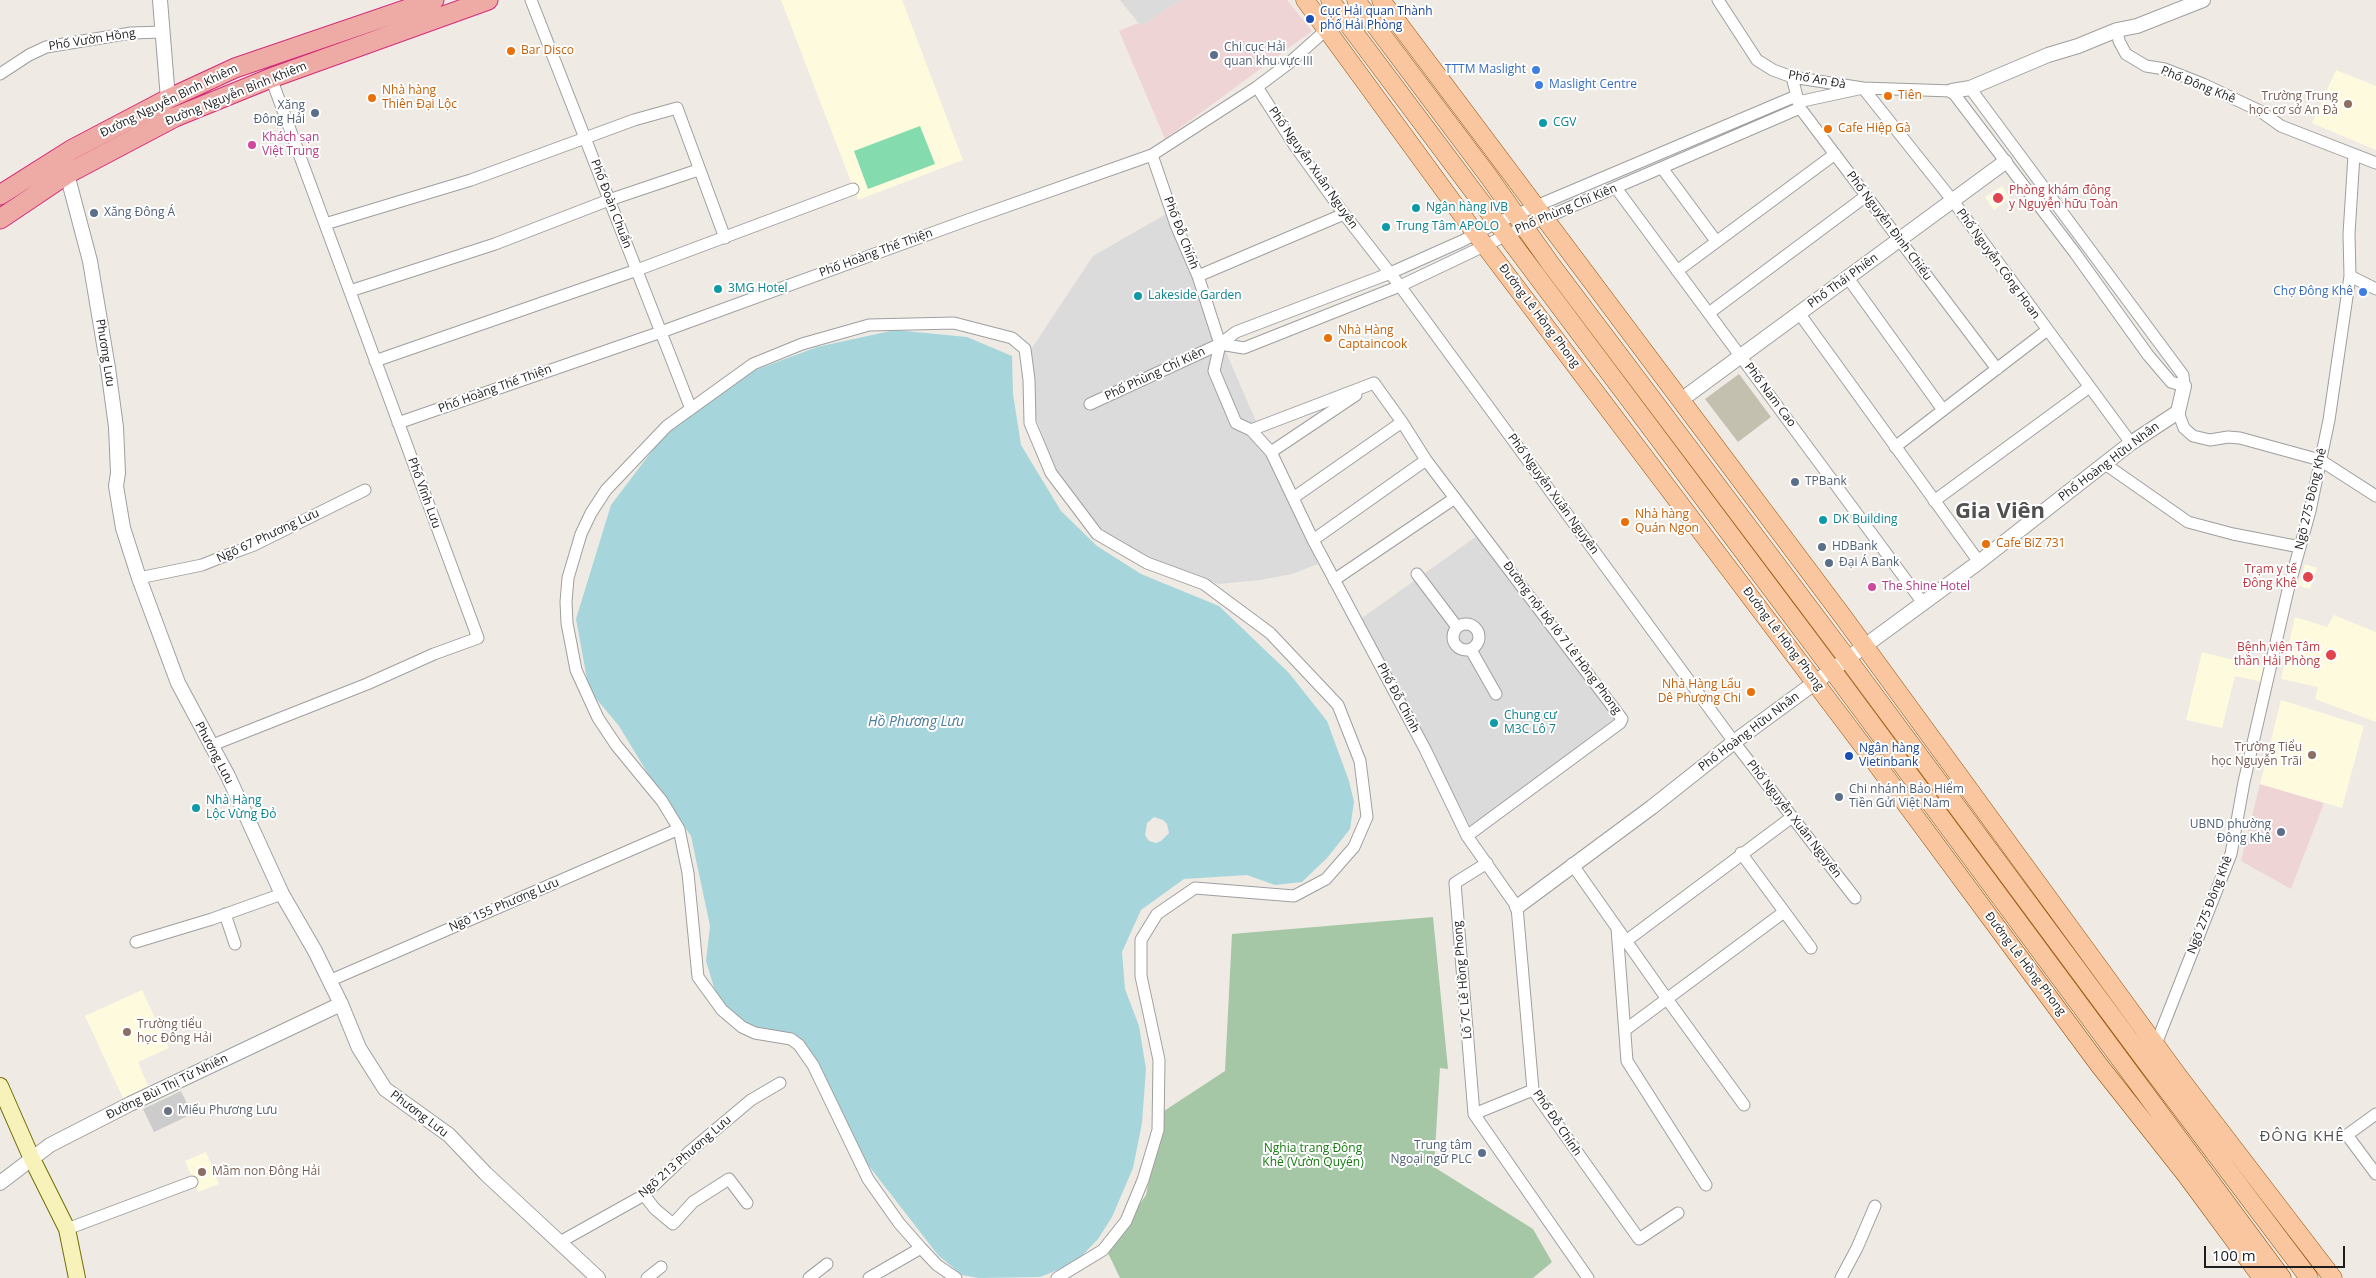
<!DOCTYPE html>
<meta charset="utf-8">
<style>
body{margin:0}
#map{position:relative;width:2376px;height:1278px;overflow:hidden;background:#efeae4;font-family:"Open Sans",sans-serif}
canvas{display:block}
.scale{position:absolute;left:2204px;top:1246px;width:141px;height:22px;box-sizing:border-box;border:2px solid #1e1e1e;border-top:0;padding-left:6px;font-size:15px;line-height:18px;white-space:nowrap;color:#1e1e1e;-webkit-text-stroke:4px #fff;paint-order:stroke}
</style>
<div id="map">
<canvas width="2376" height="1278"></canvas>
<div class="scale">100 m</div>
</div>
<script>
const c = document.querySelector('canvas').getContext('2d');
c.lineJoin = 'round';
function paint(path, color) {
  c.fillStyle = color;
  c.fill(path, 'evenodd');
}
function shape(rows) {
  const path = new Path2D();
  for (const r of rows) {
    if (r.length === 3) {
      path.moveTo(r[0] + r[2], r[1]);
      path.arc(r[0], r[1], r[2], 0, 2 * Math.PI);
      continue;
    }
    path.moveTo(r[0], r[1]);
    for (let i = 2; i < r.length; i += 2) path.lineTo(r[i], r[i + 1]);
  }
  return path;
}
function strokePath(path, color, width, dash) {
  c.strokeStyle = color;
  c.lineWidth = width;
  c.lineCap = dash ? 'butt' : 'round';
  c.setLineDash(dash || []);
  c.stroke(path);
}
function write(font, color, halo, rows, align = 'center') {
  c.font = font + ' "Open Sans",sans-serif';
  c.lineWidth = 4;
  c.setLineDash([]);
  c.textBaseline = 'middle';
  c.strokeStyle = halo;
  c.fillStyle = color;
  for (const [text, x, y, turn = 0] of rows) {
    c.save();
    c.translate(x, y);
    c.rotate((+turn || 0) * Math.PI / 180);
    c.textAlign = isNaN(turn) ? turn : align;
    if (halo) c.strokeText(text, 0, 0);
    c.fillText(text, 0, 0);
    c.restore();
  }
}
paint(shape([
 [1120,0,1181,0,1141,26],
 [1166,214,1318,564,1292,574,1260,580,1218,584,1149,559,1099,528,1056,470,1036,418,1030,351,1093,256],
 [1477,536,1614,719,1471,828,1362,618]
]), '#dcdbdb');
paint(shape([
 [1181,0,1287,0,1312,31,1165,139,1119,31,1138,23,1141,26],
 [2260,784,2324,803,2291,889,2241,861]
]), '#efd4d6');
paint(shape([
 [781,0,902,0,963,160,858,200],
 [2336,70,2376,86,2376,150,2312,123],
 [2002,186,2010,198,1994,210,1985,197],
 [2305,564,2317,568,2310,589,2298,586],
 [2334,615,2376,632,2376,722,2315,699,2318,687,2281,679,2295,617,2327,627],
 [2202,652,2270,669,2267,683,2235,676,2222,728,2186,720],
 [2281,700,2364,726,2342,808,2260,784],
 [142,990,169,1048,138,1062,148,1086,123,1098,85,1016],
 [206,1152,219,1184,198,1192,185,1161]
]), '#fefade');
paint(shape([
 [181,1091,192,1114,154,1132,143,1109]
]), '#ccc');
paint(shape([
 [1739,374,1771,417,1738,442,1705,399]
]), '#c3c0b0');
paint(shape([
 [1433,917,1448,1069,1440,1068,1434,1167,1533,1229,1552,1262,1533,1278,1120,1278,1107,1251,1146,1195,1164,1111,1225,1071,1232,934]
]), '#a6c7a6');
paint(shape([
 [920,126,935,164,868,189,854,151]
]), '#84dbae');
paint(shape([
 [895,330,967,337,1012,356,1013,394,1021,445,1061,511,1097,546,1141,574,1219,606,1289,673,1327,721,1349,781,1354,802,1350,829,1327,858,1302,882,1275,885,1247,875,1184,879,1141,910,1122,952,1125,989,1139,1026,1146,1069,1142,1123,1133,1168,1112,1217,1098,1239,1075,1263,1040,1277,979,1278,962,1275,938,1255,858,1152,801,1040,748,1025,727,1010,715,991,706,961,710,926,691,836,653,782,619,726,589,690,576,619,611,505,667,431,753,371,817,347],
 [1154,817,1163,820,1167,824,1169,833,1161,841,1156,843,1149,841,1145,835,1147,823]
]), '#a6d6db');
const minor = shape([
 [531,0,691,409],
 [1718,0,1757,60,1773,70,1792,77,1863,88,1952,91,2075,253,2148,355,2171,382,2184,386,2183,375,1970,88],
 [2117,30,2119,41,2126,54,2146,66,2165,69,2203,84,2260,111,2281,126,2376,163],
 [0,74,29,55,46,47,131,33,162,32],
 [1792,77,1800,108,1997,369],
 [1257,87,1295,146,1344,214,1400,286,1734,742,1855,898],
 [1798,102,1863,88,1953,201,2131,443],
 [1152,155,1176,225,1198,276,1220,344,1214,371,1236,423,1251,430,1271,452,1313,540,1425,749,1467,836,1517,907,1533,1090,1639,1239,1678,1213],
 [1662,168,1716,241],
 [1616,188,1923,603],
 [325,224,471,180,634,120,677,108,725,238],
 [1677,271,1835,154],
 [1198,276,1344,214],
 [2350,276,2376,289],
 [1848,278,1943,410],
 [350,291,495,244,609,200,698,170],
 [1709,313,1866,196],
 [1799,313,1979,562],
 [1220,344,1244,348,1400,286,1524,227,1800,108],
 [375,361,637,270,853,189],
 [1090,404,1220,344,1236,332,1388,274,1462,241,1496,223,1796,96],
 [2178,412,2184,428,2193,436,2210,440,2228,437,2240,438,2320,460,2376,496],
 [398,423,661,332,965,221,1152,155,1257,87,1289,63,1326,30],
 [1251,430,1374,383],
 [1895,447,2046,331],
 [1271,452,1356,395],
 [1426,460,1622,719,1620,723,1467,836],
 [2105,464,2188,522,2233,534,2300,547],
 [1293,498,1402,422,1374,383],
 [1934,501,2088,388],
 [1313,540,1426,460,1402,422],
 [1417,574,1457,627],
 [139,578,202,565,222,557,254,545,365,490],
 [1334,580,1455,498],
 [1466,637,13],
 [1471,650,1496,694],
 [210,746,367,684,434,654,478,638,271,78],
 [1741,853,1811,948],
 [1487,863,1455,883,1474,1114,1588,1278],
 [1572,864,1667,999,1744,1105],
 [225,914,235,944],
 [1617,928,1627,1061,1706,1185],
 [1626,941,1792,817],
 [136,942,212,919,282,894],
 [329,981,679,829],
 [1625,1030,1784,912],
 [2152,1046,2156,1044,2231,854,2244,782,2288,590,2310,511,2329,420,2350,276,2349,234,2354,155],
 [1474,1114,1533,1090],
 [2376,1114,2347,1135,2376,1174],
 [644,1195,655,1209,673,1224,693,1202,729,1179,747,1203],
 [67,1229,192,1182],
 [560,1242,644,1195,689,1152,751,1100,780,1083],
 [647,1278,661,1267],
 [809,1278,827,1264],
 [869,1278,921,1248],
 [956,1278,937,1265,921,1248,899,1223,868,1179,813,1065,799,1045,791,1039,755,1033,742,1027,722,1010,698,977,688,873,679,829,662,801,616,745,598,718,576,670,567,623,566,602,568,578,581,534,591,513,606,490,667,426,753,364,802,344,869,325,954,323,1012,338,1025,349,1029,380,1030,423,1051,473,1097,534,1147,563,1204,584,1270,633,1338,705,1360,761,1367,817,1354,847,1326,879,1294,896,1195,888,1157,914,1141,940,1141,976,1159,1060,1158,1130,1143,1180,1126,1221,1103,1250,1057,1278],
 [1841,1278,1857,1248,1875,1206]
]);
const tertiary = shape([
 [160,0,168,99],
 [1952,91,1970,88,2048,55,2078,46,2117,30,2137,26,2203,0],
 [67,174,90,261,108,368,116,427,118,473,116,486,123,528,139,578,178,683,228,776,282,894,315,951,341,1004,359,1048,385,1089,449,1135,486,1174,598,1278],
 [1681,400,2005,162],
 [1517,907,1652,807,1734,742,1979,562,2131,443,2178,412,2184,386],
 [0,1183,50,1145,130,1104,341,1004]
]);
const secondary = shape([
 [0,1086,32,1159,67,1229,77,1278]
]);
const primary = shape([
 [1305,0,1476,234,1869,754,2099,1065,2186,1175,2262,1278],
 [1330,0,1832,670,2282,1278],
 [1356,0,1489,177,1550,263,1847,658,2146,1062,2309,1278],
 [1381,0,1844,618,2179,1077,2333,1278]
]);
const trunk = shape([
 [0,195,71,150,168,99,235,68,434,0],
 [0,219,67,174,175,117,271,78,488,0]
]);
strokePath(minor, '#9f9f9f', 13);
strokePath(tertiary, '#9f9f9f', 16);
strokePath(secondary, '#716f08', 18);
strokePath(primary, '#935105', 19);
strokePath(trunk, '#d42a7b', 21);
strokePath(minor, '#fff', 11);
strokePath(tertiary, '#fff', 14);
strokePath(secondary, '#f7f2b9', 16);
strokePath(primary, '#f9c69f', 18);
strokePath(trunk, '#eeaaa4', 19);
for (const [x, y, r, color] of [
 [1310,19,5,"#1a4fb4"],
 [511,51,5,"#e8710a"],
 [1214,55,5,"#5c6f8a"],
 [1536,70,5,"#3f7fe0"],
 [1539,85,5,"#3f7fe0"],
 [1888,96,5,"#e8710a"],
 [372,98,5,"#e8710a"],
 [2348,104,5,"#8d6e63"],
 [315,113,5,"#5c6f8a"],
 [1543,123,5,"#0f9aa8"],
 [1828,129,5,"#e8710a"],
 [252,145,5,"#d1479c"],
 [1998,198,6,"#e0444e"],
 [1416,208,5,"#0f9aa8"],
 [94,213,5,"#5c6f8a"],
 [1386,227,5,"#0f9aa8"],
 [718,289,5,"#0f9aa8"],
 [2363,292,5,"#3f7fe0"],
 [1138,296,5,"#0f9aa8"],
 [1328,338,5,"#e8710a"],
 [1795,482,5,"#5c6f8a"],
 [1823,520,5,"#0f9aa8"],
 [1625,522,5,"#e8710a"],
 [1986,544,5,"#e8710a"],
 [1822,547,5,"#5c6f8a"],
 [1829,563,5,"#5c6f8a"],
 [2308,577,6,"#e0444e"],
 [1872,587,5,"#d1479c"],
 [2331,655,6,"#e0444e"],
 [1751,692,5,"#e8710a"],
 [1494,723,5,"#0f9aa8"],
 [2312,755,5,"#8d6e63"],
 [1849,756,5,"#1a4fb4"],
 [1839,797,5,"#5c6f8a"],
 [196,808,5,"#0f9aa8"],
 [2281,832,5,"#5c6f8a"],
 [127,1032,5,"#8d6e63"],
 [168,1111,5,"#6b7280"],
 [1482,1153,5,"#5c6f8a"],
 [202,1172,5,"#8d6e63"]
]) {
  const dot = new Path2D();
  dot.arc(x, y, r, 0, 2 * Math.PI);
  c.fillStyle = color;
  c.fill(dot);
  strokePath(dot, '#fff', 2);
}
write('12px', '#164399', '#fff', [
 ["Cục Hải quan Thành",1320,12],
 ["phố Hải Phòng",1320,26],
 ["Ngân hàng",1859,749],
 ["Vietinbank",1859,763]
], 'left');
write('12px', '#1e1e1e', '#fff', [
 ["Phố Vườn Hồng",92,40,-9],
 ["Phố An Đà",1817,80,10],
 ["Phố Đông Khê",2198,85,22],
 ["Đường Nguyễn Bỉnh Khiêm",236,94,-22],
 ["Đường Nguyễn Bình Khiêm",169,101,-26],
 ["Phố Nguyễn Xuân Nguyên",1313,168,55],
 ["Phố Đoàn Chuẩn",611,204,69],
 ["Phố Phùng Chí Kiên",1566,209,-23],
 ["Phố Nguyễn Đình Chiểu",1889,226,53],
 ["Phố Đỗ Chính",1181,233,69],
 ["Phố Hoàng Thế Thiện",876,253,-20],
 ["Phố Nguyễn Công Hoan",1998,264,54],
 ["Phố Thái Phiên",1843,281,-36],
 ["Đường Lê Hồng Phong",1539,316,53],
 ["Phương Lưu",105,353,81],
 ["Phố Phùng Chí Kiên",1155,374,-25],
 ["Phố Hoàng Thế Thiện",495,389,-20],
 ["Phố Nam Cao",1770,395,53],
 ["Phố Hoàng Hữu Nhân",2109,462,-37],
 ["Phố Vĩnh Lưu",424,493,70],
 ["Phố Nguyễn Xuân Nguyên",1553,494,54],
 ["Ngõ 275 Đông Khê",2311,499,-77],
 ["Ngõ 67 Phương Lưu",268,536,-25],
 ["Đường nội bộ lô 7 Lê Hồng Phong",1562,638,53],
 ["Đường Lê Hồng Phong",1783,639,53],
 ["Phố Đỗ Chính",1398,698,62],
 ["Phố Hoàng Hữu Nhân",1749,732,-37],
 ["Phương Lưu",214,753,62],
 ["Phố Nguyễn Xuân Nguyên",1794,819,52],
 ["Ngõ 155 Phương Lưu",504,905,-23],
 ["Ngõ 275 Đông Khê",2210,905,-69],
 ["Đường Lê Hồng Phong",2025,964,53],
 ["Lô 7C Lê Hồng Phong",1463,980,-95],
 ["Đường Bùi Thị Từ Nhiên",167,1087,-26],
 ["Phương Lưu",419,1114,37],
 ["Phố Đỗ Chính",1557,1123,56],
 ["Ngõ 213 Phương Lưu",685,1157,-41]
]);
write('12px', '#4e5e75', '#fff', [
 ["Chi cục Hải",1224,48],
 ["quan khu vực III",1224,62],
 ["Xăng",305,106,"right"],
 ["Đông Hải",305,120,"right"],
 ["Xăng Đông Á",104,213],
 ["TPBank",1805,482],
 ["HDBank",1832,547],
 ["Đại Á Bank",1839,563],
 ["Chi nhánh Bảo Hiểm",1849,790],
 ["Tiền Gửi Việt Nam",1849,804],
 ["UBND phường",2271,825,"right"],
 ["Đông Khê",2271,839,"right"],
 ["Trung tâm",1472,1146,"right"],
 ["Ngoại ngữ PLC",1472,1160,"right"]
], 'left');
write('12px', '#c56008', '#fff', [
 ["Bar Disco",521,51],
 ["Nhà hàng",382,91],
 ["Thiên Đại Lộc",382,105],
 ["Tiên",1898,96],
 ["Cafe Hiệp Gà",1838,129],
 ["Nhà Hàng",1338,331],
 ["Captaincook",1338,345],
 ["Nhà hàng",1635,515],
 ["Quán Ngon",1635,529],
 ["Cafe BiZ 731",1996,544],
 ["Nhà Hàng Lẩu",1741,685,"right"],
 ["Dê Phượng Chi",1741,699,"right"]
], 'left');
write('12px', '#366cbe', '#fff', [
 ["TTTM Maslight",1526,70],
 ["Maslight Centre",1549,85,"left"],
 ["Chợ Đông Khê",2353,292]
], 'right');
write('12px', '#785e54', '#fff', [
 ["Trường Trung",2338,97],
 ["học cơ sở An Đà",2338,111],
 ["Trường Tiểu",2302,748],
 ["học Nguyễn Trãi",2302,762],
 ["Trường tiểu",137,1025,"left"],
 ["học Đông Hải",137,1039,"left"],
 ["Mầm non Đông Hải",212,1172,"left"]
], 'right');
write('12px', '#0d838f', '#fff', [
 ["CGV",1553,123],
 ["Ngân hàng IVB",1426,208],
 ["Trung Tâm APOLO",1396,227],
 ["3MG Hotel",728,289],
 ["Lakeside Garden",1148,296],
 ["DK Building",1833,520],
 ["Chung cư",1504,716],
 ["M3C Lô 7",1504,730],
 ["Nhà Hàng",206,801],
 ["Lộc Vừng Đỏ",206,815]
], 'left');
write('12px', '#b23c85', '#fff', [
 ["Khách sạn",262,138],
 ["Việt Trung",262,152],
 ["The Shine Hotel",1882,587]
], 'left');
write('12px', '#be3a42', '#fff', [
 ["Phòng khám đông",2009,191,"left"],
 ["y Nguyễn hữu Toàn",2009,205,"left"],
 ["Trạm y tế",2297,570],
 ["Đông Khê",2297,584],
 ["Bệnh viện Tâm",2320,648],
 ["thần Hải Phòng",2320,662]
], 'right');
write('12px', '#5b616d', '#fff', [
 ["Miếu Phương Lưu",178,1111]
], 'left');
write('12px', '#14790f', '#fff', [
 ["Nghia trang Đông",1313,1149],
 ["Khê (Vườn Quyến)",1313,1163]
]);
write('italic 14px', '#477c9b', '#fff', [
 ["Hồ Phương Lưu",916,722]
]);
c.letterSpacing = '1px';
write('15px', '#515151', '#fff', [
 ["ĐÔNG KHÊ",2302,1137]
]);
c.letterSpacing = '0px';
write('bold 22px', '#515151', '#fff', [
 ["Gia Viên",2000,512]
]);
</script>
